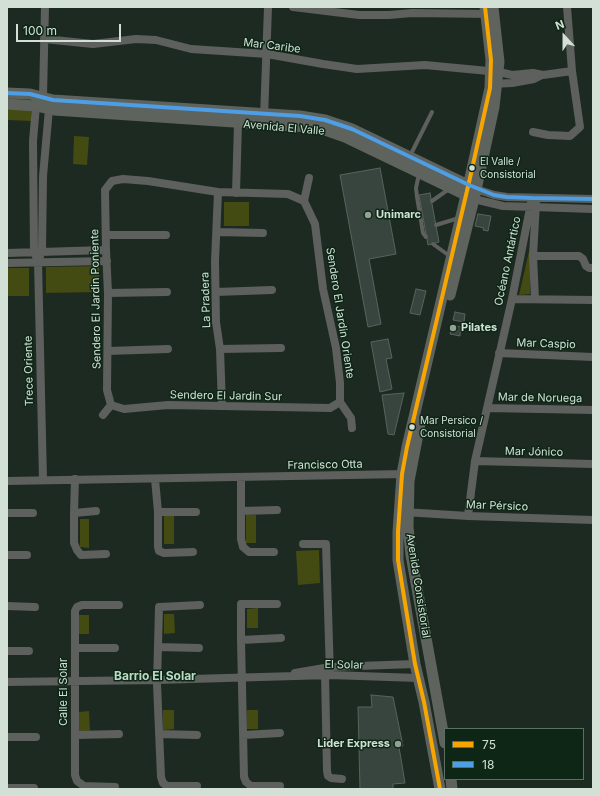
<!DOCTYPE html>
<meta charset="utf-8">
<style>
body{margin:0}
#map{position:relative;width:600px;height:796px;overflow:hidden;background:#1d2a21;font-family:Inter,sans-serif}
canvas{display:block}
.frame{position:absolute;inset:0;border:8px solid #d2e0d5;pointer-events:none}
.legend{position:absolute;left:444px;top:728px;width:140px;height:52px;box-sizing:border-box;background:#0d2616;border:1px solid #5c7062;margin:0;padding:5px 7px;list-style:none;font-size:12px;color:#d2e0d5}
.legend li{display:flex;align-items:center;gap:8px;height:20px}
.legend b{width:20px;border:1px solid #5c7062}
.north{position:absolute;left:544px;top:16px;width:40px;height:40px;-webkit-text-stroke:3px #0d2616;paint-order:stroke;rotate:339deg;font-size:11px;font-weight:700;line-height:16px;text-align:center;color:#d2e0d5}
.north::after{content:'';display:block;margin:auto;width:14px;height:18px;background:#d2e0d5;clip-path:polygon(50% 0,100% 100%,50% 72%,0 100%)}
.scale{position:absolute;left:16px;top:24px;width:105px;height:18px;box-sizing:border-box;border:2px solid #d2e0d5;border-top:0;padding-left:5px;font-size:12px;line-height:14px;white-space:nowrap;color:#d2e0d5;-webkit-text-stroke:3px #0d2616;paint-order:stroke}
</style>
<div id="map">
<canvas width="600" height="796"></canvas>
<div class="frame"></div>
<ul class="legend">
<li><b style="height:5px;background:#f7a600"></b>75</li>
<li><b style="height:5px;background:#4d9ee5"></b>18</li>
</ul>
<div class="north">N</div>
<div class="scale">100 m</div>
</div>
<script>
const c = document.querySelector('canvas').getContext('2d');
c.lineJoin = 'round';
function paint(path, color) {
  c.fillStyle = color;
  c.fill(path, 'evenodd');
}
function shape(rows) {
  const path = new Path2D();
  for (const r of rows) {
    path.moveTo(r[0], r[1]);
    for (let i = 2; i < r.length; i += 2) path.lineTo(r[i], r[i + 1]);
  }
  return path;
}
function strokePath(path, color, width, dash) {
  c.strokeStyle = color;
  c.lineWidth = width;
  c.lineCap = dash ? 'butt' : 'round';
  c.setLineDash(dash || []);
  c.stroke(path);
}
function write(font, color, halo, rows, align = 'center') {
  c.font = font + ' Inter,sans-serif';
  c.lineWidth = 3;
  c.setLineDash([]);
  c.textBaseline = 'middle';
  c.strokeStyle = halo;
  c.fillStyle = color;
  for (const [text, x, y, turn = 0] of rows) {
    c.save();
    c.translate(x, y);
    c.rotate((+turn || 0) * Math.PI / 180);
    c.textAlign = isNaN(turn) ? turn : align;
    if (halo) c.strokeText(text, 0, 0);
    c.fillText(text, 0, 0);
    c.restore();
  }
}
paint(shape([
 [7,107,31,108,31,121,7,120],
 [74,136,89,137,87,165,73,164],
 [224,202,249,202,249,226,224,226],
 [530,247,530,294,519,295],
 [99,266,100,292,46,293,46,267],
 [29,268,29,296,7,296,7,268],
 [246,515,256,515,256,543,246,543],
 [164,516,174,516,174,544,164,544],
 [80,519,89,519,89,548,80,547],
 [319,550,320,583,298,585,296,551],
 [258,608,258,628,247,628,247,609],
 [164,614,174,614,175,633,164,634],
 [78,615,89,615,89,634,79,634],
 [163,710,174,710,174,729,163,730],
 [247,710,258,710,258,729,247,729],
 [89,711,90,731,79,731,79,712]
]), '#434a12');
const building = shape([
 [380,168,396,254,369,259,381,324,368,327,340,175,380,168],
 [430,193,439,242,428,245,419,195,430,193],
 [478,214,491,216,488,231,483,230,484,228,475,226,478,214],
 [416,289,426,291,420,315,410,313,416,289],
 [455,312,465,314,464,322,453,320,455,312],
 [452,325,461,327,460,336,450,334,452,325],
 [388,339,392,358,386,359,392,389,380,392,371,342,388,339],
 [404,393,394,435,388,434,382,395,404,393],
 [371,695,393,697,403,746,399,747,405,783,393,784,393,789,360,789,358,707,372,707,371,695]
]);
paint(building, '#38453e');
strokePath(building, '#57645e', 1);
strokePath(shape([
 [410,156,432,112],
 [419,174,416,188,417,197,423,233,426,237],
 [432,201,449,189],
 [436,225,459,218],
 [433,244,451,257]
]), '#5d605c', 4);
strokePath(shape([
 [293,7,359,15,389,15,412,13,491,14],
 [44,39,93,44,136,39,156,40,191,49,267,54,323,64,357,69,425,65,499,72,512,75,533,73,543,75,572,71,567,7],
 [491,84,512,83,534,79,542,75],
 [264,118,268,7],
 [533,132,548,135,570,136,580,127,572,71],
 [309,178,304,201,315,224,323,289,336,348,340,383,340,402,351,418,352,428],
 [476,189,494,195,507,197,593,199],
 [218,192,215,261,216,322,220,349,222,406],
 [236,193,238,123],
 [474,199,503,206,593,209],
 [217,232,263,233],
 [106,235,166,235],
 [7,253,106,250],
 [533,256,579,256,583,259,586,266,589,268,593,268],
 [38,261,34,252,33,141,36,106,39,103],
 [7,263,107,261],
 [216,292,272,290],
 [108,293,167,292],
 [512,299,593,300],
 [535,299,533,256,536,203],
 [220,349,281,348],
 [108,351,168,349],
 [499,353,593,357],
 [111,405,124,409,168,405,330,408,340,402],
 [487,408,593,410],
 [103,415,111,405,107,390,108,293,106,250,105,190,112,181,123,179,148,181,218,192,288,194,304,201],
 [475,461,593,464],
 [241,478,241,539,243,547,249,552,274,552],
 [75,479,74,513,74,543,77,550,81,555,106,554],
 [155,479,158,512,158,547,159,551,164,553,193,552],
 [43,480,38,261,42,251,43,176,49,109,43,97,45,7],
 [7,481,406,474],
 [241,511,277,510],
 [158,512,196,512],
 [404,512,468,516,593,520],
 [7,513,33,513],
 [74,513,96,511],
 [468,516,475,461,512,299,532,198],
 [303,544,326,544,330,675],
 [7,555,27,555],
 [277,604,241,604,241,640,244,777,246,782,251,786,280,786],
 [7,606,35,607],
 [241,640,281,638],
 [158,647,199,648],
 [75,648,115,648],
 [7,651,29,651],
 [295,673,330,667,415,664],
 [325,675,327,771,328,776,331,778,342,779],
 [7,682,157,680,330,675,418,678],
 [159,734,197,735],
 [76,735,119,734],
 [243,735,280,733],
 [7,737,36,737],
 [197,786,167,786,163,783,161,777,157,684,159,607,200,605],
 [115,787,84,786,77,781,75,775,75,611,77,607,82,605,119,605],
 [7,788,34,788]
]), '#5d605c', 8);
strokePath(shape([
 [7,93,30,94,53,100,300,116,325,120,352,129,474,188],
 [7,104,36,106,54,110,309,127,325,130,345,137,472,198],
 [450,295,474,199,494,107,499,62,493,7],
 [420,424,409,481,408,527,411,555,445,743],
 [451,779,452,789],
 [440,789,424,702,415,664,398,560,398,532,402,474,407,447,470,178,490,88,491,60,485,7]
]), '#5e635d', 11);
strokePath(shape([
 [440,789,424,702,415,664,398,560,398,532,402,474,407,447,470,178,490,88,491,60,485,7]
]), '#f7a600', 4);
strokePath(shape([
 [7,93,30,94,53,100,300,116,325,120,352,129,469,185,494,195,507,197,532,198,593,199]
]), '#4d9ee5', 4);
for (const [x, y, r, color] of [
 [472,168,3.5,"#d2e0d5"],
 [368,215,4,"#93a096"],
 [453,328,4,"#93a096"],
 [412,427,3.5,"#d2e0d5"],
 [398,744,4,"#93a096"]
]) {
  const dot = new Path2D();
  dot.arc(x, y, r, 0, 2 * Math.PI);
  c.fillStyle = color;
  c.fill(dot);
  strokePath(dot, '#0d2616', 1.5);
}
write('10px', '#d2e0d5', '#0d2616', [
 ["El Valle /",480,162],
 ["Consistorial",480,175],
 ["Mar Persico /",420,421],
 ["Consistorial",420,434]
], 'left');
write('11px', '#d2e0d5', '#0d2616', [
 ["Mar Caribe",272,46,7],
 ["Avenida El Valle",284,128,5],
 ["Océano Antártico",508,261,-78],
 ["Sendero El Jardin Poniente",96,299,-91],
 ["La Pradera",206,300,-92],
 ["Sendero El Jardin Oriente",340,313,81],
 ["Mar Caspio",546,344,2],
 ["Trece Oriente",29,371,-91],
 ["Sendero El Jardin Sur",226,396,1],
 ["Mar de Noruega",540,398,1],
 ["Mar Jónico",534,452,1],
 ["Francisco Otta",325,465,-1],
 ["Mar Pérsico",497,506,2],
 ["Avenida Consistorial",418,586,81],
 ["El Solar",344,665,1],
 ["Calle El Solar",64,692,-90]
]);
write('bold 11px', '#d2e0d5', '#0d2616', [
 ["Unimarc",376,215],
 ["Pilates",461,328],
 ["Lider Express",390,744,"right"]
], 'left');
write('bold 12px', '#bddac5', '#0d2616', [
 ["Barrio El Solar",155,676]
]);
</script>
